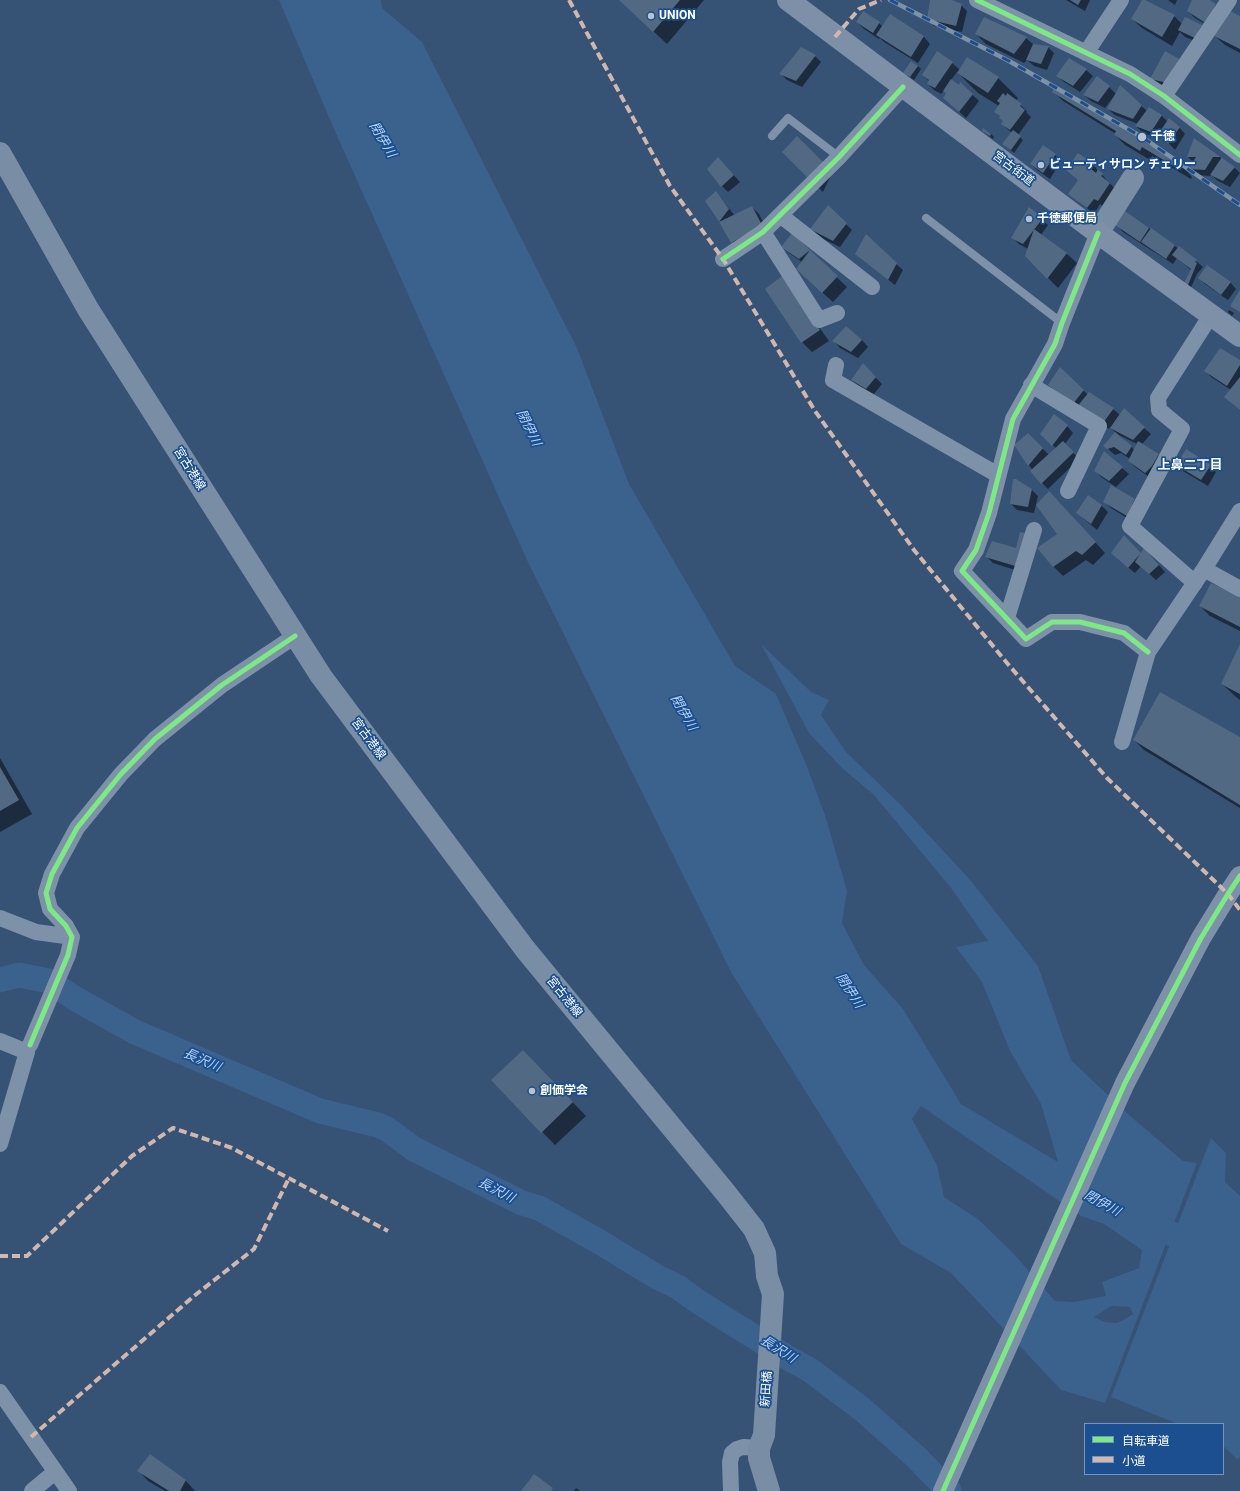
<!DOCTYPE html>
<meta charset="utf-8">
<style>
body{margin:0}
#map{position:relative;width:1240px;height:1491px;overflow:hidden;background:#365274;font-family:Roboto,"Noto Sans JP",sans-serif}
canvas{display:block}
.legend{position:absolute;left:1084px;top:1423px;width:140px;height:52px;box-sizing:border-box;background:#1b4f8f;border:1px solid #7695bc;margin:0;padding:5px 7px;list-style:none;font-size:12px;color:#fff}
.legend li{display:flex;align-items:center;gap:8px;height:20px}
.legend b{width:20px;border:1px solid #7695bc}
</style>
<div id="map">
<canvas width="1240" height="1491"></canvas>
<ul class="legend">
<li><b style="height:5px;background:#7ce984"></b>自転車道</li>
<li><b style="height:5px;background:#d1b7ad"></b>小道</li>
</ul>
</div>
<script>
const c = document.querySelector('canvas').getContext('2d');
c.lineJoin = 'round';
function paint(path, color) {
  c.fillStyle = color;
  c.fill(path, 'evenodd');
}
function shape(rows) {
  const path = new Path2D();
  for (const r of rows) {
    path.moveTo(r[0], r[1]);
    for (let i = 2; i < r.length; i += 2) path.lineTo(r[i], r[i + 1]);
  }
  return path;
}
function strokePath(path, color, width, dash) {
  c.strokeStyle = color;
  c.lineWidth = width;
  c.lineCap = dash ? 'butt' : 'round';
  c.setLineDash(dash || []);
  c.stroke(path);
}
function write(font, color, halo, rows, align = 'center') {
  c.font = font + ' Roboto,"Noto Sans JP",sans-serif';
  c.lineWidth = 3.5;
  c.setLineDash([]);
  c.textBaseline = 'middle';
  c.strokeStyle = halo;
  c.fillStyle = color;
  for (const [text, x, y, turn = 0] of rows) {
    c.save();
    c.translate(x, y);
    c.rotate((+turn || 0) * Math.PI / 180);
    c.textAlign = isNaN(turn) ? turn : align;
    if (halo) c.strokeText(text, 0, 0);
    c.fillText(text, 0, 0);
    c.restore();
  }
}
paint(shape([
 [279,0,381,0,382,8,422,42,577,348,629,484,735,666,776,694,806,764,825,815,847,891,842,923,864,965,903,1009,961,1104,1058,1162,1041,1104,1010,1051,982,982,956,947,988,941,951,888,874,795,842,768,809,733,761,644,811,692,829,700,821,715,846,752,901,805,972,882,1038,966,1071,1060,1129,1115,1183,1161,1197,1163,1105,1403,1061,1390,951,1273,901,1244,731,972,527,560,334,129],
 [921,1106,1081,1216,1104,1224,1142,1250,1139,1268,1102,1282,1106,1296,1074,1302,1055,1301,1014,1254,978,1219,944,1197,937,1165,912,1119],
 [1111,1306,1130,1307,1133,1314,1125,1319,1117,1323,1105,1322,1094,1317],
 [1211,1138,1226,1153,1225,1182,1240,1196,1240,1458,1237,1459,1223,1446,1223,1424,1178,1424,1111,1397]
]), '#3b618d');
paint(shape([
 [620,0,704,0,667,44],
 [931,0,950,0,961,5,967,11,962,32,934,26,928,19],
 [1066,0,1090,0,1085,11],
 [1168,0,1177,0,1175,5],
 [1193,0,1208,0,1216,4,1222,11,1214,29,1195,18,1188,11],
 [890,15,924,37,930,44,918,63,884,42,880,38,879,39,864,29,857,22,879,23,883,27],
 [1174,16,1182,24,1201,26,1208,32,1202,44,1185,37,1180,32,1172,46,1142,28,1132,19],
 [1240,17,1240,53,1225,45,1215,36],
 [976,34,1026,38,1034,45,1048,47,1054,53,1047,70,1034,66,1027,60,1024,63,986,44],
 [1165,52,1175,89,1157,85,1151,79],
 [815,56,821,62,802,87,787,80,781,74],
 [1069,59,1086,70,1093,76,1080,92,1064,82,1058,76],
 [952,63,960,70,998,78,1018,98,1016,101,1027,111,1026,112,1031,117,1018,135,1023,140,1014,153,1004,144,1012,133,1002,124,1004,122,1000,118,999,106,978,93,957,72,951,80,959,87,961,84,979,101,966,118,944,98,947,93,944,91,941,94,934,90,928,84,929,81,923,75],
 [918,66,921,69,914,80,907,75],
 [1109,87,1116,94,1120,87,1147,111,1149,108,1162,116,1168,122,1179,127,1185,134,1175,150,1160,134,1157,138,1143,133,1136,126,1138,124,1115,115,1108,109,1115,97,1114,96,1105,108,1091,101,1084,95],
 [1053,91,1145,141,1153,148,1183,167,1192,177,1191,179,1152,156,1150,160,1125,145,1115,135,1116,134,1063,101],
 [983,131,991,134,994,137,993,139],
 [1195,139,1234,167,1240,173,1230,187,1218,181,1212,176,1196,175,1189,169,1194,163,1188,157],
 [783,152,832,173,823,192],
 [1055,155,1061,161,1050,179,1037,170,1031,164],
 [724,164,740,182,728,192,722,186],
 [1093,165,1116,190,1104,207,1100,204,1094,214,1070,194],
 [716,192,735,216,752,207,759,214,768,232,739,249,732,242,706,202],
 [828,207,852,230,840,247,817,236,811,229],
 [1042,219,1048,225,1041,235,1067,254,1077,263,1058,288,1026,256,1028,249,1019,244,1012,237],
 [1117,225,1149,228,1196,261,1203,267,1197,274,1189,292,1186,290,1191,270,1177,258,1173,264,1123,232],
 [792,235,847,287,833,302,807,279,802,262,789,253,783,247],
 [863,260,896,264,903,270,895,285],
 [1199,277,1230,282,1236,289,1228,300,1205,284],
 [791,288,829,341,812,352,802,342],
 [1229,310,1234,313,1232,316,1228,312],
 [862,340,868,347,858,358,840,348,834,341],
 [1240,361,1240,410,1226,397,1231,390,1211,377,1205,370],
 [863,365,882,384,873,395,858,386,852,380],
 [1060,368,1088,395,1113,409,1120,415,1144,428,1151,434,1142,444,1158,455,1164,461,1152,479,1135,467,1129,461,1130,459,1121,453,1115,455,1105,446,1116,433,1110,427,1109,429,1084,414,1055,391],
 [1119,435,1137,444,1134,450,1131,446],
 [1067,426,1073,433,1065,444,1079,459,1048,489,1042,483,1015,446,1028,434,1049,455,1056,448,1041,434],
 [1104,453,1129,474,1116,487,1101,477,1095,470],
 [1177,465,1210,466,1216,472,1208,486,1183,471],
 [1031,489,1038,496,1034,513,1017,510,1011,504],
 [1135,499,1141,506,1133,522,1111,508,1105,502],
 [1059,502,1105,553,1093,565,1086,560,1063,576,1053,566,1059,534],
 [1101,505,1108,512,1097,530,1077,513],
 [1124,536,1141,554,1151,556,1165,572,1156,580,1141,566,1135,573,1119,560],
 [1017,549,1028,574,993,563,987,557],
 [1240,598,1240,631,1210,616,1200,606],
 [1240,647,1240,700,1236,697,1222,684],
 [1240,738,1240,808,1144,750,1134,740],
 [0,758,32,814,0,832],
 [536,1064,586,1116,555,1145,492,1080],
 [150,1455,186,1481,195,1491,165,1491,148,1481,139,1471],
 [576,1488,580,1491,574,1491]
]), '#0007');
strokePath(shape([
 [0,980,19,975,49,981,74,998,135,1032,320,1111,378,1125,387,1129,414,1149,522,1203,539,1208,598,1241,657,1277,678,1287,697,1301,788,1358,810,1370,863,1410,916,1457,949,1491],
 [1139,1222,1166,1231,1240,1265]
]), '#3b618d', 25);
paint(shape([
 [619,0,680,0,653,32],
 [930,0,952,0,962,4,956,26,927,19],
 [1070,0,1081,0,1078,5],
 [1142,0,1145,0,1175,15,1162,37,1131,19],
 [1192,0,1210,0,1216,4,1207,24,1187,11],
 [1228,10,1240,16,1240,49,1214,36],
 [863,11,880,22,873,33,856,22],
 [890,14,924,36,911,57,876,35],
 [984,17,1027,37,1014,54,975,34],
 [1185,17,1202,25,1195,38,1178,30],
 [1033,44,1049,46,1041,64,1026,60],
 [801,47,816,55,796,81,779,74],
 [937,51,953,62,935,88,927,84,929,80,922,75],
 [1165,51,1183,61,1168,83,1150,79],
 [967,57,999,77,988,93,957,73],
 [1069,58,1087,69,1073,86,1056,76],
 [911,61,918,66,910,77,903,73],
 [1097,76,1110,86,1098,102,1083,95],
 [951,79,959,85,960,82,973,94,959,112,943,98,946,93,943,91],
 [1120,85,1142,105,1133,119,1107,109],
 [1055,86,1120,126,1120,125,1146,140,1145,142,1183,166,1180,170,1142,147,1140,151,1114,135,1116,131,1052,92],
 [1003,93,1006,96,1007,93,1022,104,1020,106,1025,110,1010,130,1001,124,1003,121,999,118,1000,116,994,112,1000,103,997,101],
 [1149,107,1162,115,1151,132,1135,126],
 [1169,118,1180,127,1168,144,1159,133],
 [983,128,991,134,990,136,982,131],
 [1013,130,1021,136,1011,150,1002,144],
 [797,136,823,162,813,183,782,152],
 [1194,138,1235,167,1223,181,1210,175,1222,157,1213,157,1205,170,1188,169,1196,157,1187,157],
 [1043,145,1056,154,1043,173,1030,164],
 [1078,153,1094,164,1091,169,1096,173,1098,169,1103,174,1101,176,1110,183,1098,201,1094,199,1087,208,1068,194,1078,180,1066,170],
 [718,157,734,175,721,187,707,169],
 [716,191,729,209,719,222,705,201],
 [828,205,847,223,833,241,810,229],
 [752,206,762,225,731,243,719,222],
 [1029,207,1043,218,1023,244,1011,238],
 [1125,211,1149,228,1140,242,1115,225],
 [1151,228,1175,245,1166,259,1141,242],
 [1034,229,1067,253,1047,279,1025,256],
 [792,233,810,250,799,259,781,247],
 [866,234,897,263,888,280,855,254],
 [1179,246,1197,260,1195,262,1197,263,1186,290,1182,287,1191,269,1172,255],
 [810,250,838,276,822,293,796,269],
 [1207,265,1231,282,1221,295,1198,278],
 [782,276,820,330,801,343,765,289],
 [1240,290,1240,312,1230,306],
 [846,326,862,340,851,352,832,341],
 [1220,348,1240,360,1240,365,1227,386,1204,371],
 [863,363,876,377,866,389,851,380],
 [1060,367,1084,390,1072,405,1048,385],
 [1240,377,1240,410,1224,397],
 [1089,392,1114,408,1103,423,1076,408],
 [1124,408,1145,427,1133,440,1110,428],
 [1054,414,1068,425,1052,446,1040,434],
 [1115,432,1132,446,1126,455,1114,447,1107,449,1103,446],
 [1028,433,1043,448,1028,466,1014,445],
 [1063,441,1074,452,1041,484,1030,471],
 [1138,441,1159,454,1152,466,1145,473,1128,461],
 [1186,449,1211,465,1201,480,1176,465],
 [1104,451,1123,467,1109,481,1094,471],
 [1013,479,1016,479,1032,489,1028,507,1010,504],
 [1111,485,1135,499,1127,516,1103,502],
 [1049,491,1096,542,1082,555,1076,551,1053,567,1037,548,1057,534,1036,505],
 [1088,495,1102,505,1091,524,1076,513],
 [1020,532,1030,534,1022,568,985,557,992,541,1016,548],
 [1124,535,1141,553,1128,568,1111,553],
 [1144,548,1159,565,1149,574,1135,562],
 [1211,583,1240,597,1240,627,1199,606],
 [1240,644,1240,694,1221,684],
 [1160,692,1240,737,1240,805,1133,740],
 [0,767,19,800,0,811],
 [523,1050,573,1102,541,1133,491,1080],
 [150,1454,186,1480,180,1491,169,1491,137,1471],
 [534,1474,553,1488,551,1491,521,1491]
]), '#526984');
strokePath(shape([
 [772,136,788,118,839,157],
 [926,218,1062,323]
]), '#7d92a8', 8);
strokePath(shape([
 [977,0,1130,74,1164,96,1240,155],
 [1086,53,1121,0],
 [1164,96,1229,0],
 [780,215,872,287],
 [763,232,819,320,837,313],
 [1098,233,1062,323,1055,344,1013,419,989,513,976,550,962,571,1026,639,1052,622,1080,622,1124,633,1148,652],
 [723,259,763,232,839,157,903,87],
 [836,365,833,380,998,475],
 [1031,385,1099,426,1068,491],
 [1204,569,1240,589],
 [1195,583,1130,526,1182,429,1159,410,1158,398,1211,315],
 [1007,618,1034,530],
 [1122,742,1148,652,1204,569,1240,511],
 [0,918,36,932,72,937],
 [0,1041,27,1052,0,1144],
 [30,1045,68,955,72,937,66,926,50,909,46,893,52,874,77,828,121,774,155,739,222,685,295,636],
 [0,1392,69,1491],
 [32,1491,55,1472],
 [731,1491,730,1462,732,1453,737,1449,743,1447,759,1448]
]), '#7d92a8', 16);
strokePath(shape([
 [943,1491,1125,1083,1201,938,1228,894,1240,876]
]), '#7d92a8', 20);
strokePath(shape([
 [0,153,88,309,321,676,525,949,725,1192,754,1229,765,1253,767,1276,773,1294,764,1435,759,1448,759,1458,769,1491],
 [1098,233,1133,178]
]), '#798da4', 22);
strokePath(shape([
 [788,0,1098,233,1240,336]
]), '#7e90a7', 22);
const rail = shape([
 [890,0,1009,61,1142,137,1240,205]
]);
strokePath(rail, '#7e92a7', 4.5);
strokePath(rail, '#1b4f8f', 3, [9]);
strokePath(shape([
 [569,0,670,186,723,259,815,411,914,550,1007,663,1107,778,1228,894,1240,910],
 [835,37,859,9,881,0],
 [0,1256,27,1256,132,1156,173,1128,232,1148,388,1231],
 [31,1437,194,1296,254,1249,289,1178]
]), '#d1b7ad', 4, [8, 4]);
strokePath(shape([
 [977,0,1130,74,1164,96,1240,155],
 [1098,233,1062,323,1055,344,1013,419,989,513,976,550,962,571,1026,639,1052,622,1080,622,1124,633,1148,652],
 [723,259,763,232,839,157,903,87],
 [30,1045,68,955,72,937,66,926,50,909,46,893,52,874,77,828,121,774,155,739,222,685,295,636],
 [943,1491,1125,1083,1201,938,1228,894,1240,876]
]), '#7ce984', 5);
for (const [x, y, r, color] of [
 [651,16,4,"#b9c2ce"],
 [1142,137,5,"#b9c2ce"],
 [1041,165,4,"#b9c2ce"],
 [1029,219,4,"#b9c2ce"],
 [532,1091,4,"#b9c2ce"]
]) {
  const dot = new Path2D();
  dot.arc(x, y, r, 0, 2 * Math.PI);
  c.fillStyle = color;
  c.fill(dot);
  strokePath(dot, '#1b4f8f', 1.5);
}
write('bold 12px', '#fff', '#1b4f8f', [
 ["UNION",659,16],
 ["千徳",1151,137],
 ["ビューティサロン チェリー",1049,165],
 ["千徳郵便局",1037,219],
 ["創価学会",540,1091]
], 'left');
write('12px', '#fff', '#1b4f8f', [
 ["宮古街道",1013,169,37],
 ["宮古港線",189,469,58],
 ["宮古港線",368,739,53],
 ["宮古港線",564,997,51],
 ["新田橋",767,1389,-86]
]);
write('italic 13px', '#b5d3f5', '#1b4f8f', [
 ["閉伊川",382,140,59],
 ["閉伊川",528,428,64],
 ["閉伊川",683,713,60],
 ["閉伊川",849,991,57],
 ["長沢川",202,1061,23],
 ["長沢川",496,1191,27],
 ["閉伊川",1102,1204,29],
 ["長沢川",778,1350,32]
]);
write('bold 13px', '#fff', '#1b4f8f', [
 ["上鼻二丁目",1190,466]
]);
</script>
